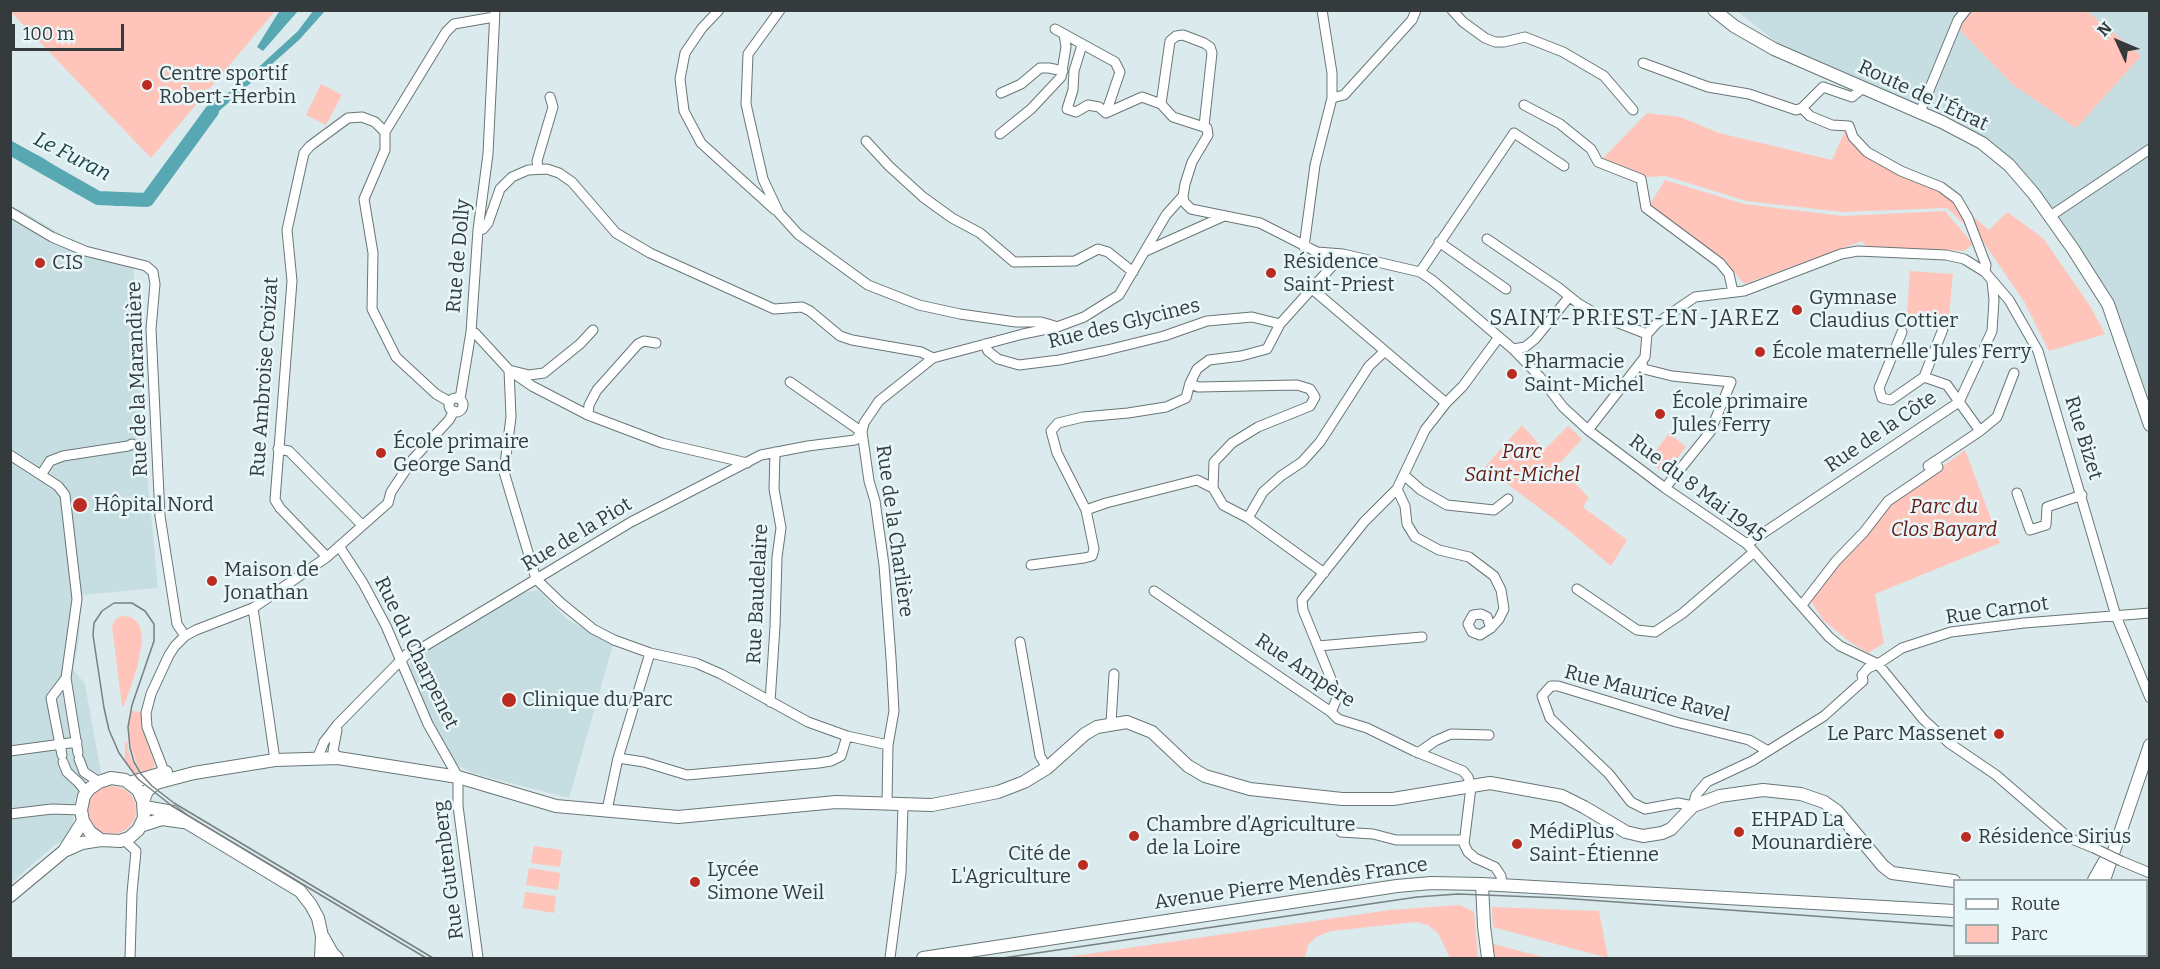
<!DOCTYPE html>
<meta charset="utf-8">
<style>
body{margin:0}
#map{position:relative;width:2160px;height:969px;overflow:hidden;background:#dbeaec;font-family:Bitter,serif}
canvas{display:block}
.frame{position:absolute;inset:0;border:12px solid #353b3c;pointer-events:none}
.legend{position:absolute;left:1953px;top:879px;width:195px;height:78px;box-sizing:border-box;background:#e8f7f9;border:2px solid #a0acad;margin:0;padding:8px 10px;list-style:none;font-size:18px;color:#353b3c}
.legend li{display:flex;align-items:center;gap:12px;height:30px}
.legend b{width:30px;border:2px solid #a0acad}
.north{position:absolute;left:2088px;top:12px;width:60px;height:60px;-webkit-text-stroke:4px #e8f7f9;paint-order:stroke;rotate:314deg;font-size:16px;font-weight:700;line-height:24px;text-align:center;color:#353b3c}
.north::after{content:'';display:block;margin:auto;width:21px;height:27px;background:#353b3c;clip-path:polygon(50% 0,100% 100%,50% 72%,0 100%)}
.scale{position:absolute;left:12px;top:24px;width:112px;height:27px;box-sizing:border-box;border:3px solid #353b3c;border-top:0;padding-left:8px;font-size:18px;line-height:21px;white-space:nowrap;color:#353b3c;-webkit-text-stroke:4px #e8f7f9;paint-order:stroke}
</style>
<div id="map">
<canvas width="2160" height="969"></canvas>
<div class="frame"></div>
<ul class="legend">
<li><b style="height:8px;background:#fff"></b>Route</li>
<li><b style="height:16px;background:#ffc4ba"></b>Parc</li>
</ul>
<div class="north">N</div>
<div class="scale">100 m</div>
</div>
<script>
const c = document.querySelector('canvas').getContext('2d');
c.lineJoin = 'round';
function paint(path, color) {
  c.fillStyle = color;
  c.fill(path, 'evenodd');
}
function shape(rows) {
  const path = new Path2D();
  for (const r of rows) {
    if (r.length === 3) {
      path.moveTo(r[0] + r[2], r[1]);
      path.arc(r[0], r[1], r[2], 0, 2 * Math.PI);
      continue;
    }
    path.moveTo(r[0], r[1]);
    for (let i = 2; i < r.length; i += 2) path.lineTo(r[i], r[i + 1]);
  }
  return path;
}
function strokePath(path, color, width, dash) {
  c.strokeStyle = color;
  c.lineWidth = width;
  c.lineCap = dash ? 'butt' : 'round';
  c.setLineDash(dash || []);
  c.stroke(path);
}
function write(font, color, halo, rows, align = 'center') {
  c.font = font + ' Bitter,serif';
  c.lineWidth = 5;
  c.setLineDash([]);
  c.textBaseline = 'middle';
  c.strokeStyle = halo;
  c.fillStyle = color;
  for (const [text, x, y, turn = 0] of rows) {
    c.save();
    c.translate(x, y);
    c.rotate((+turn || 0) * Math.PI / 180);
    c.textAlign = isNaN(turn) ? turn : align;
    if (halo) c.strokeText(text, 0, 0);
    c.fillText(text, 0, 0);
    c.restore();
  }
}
paint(shape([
 [1737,11,2149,11,2149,400,2121,322,2016,180,1977,146,1807,66],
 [11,206,23,211,62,235,95,249,133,260,144,441,158,588,81,595,79,642,73,669,85,684,101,773,87,781,75,799,72,830,65,840,56,844,11,883],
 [538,590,567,619,613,645,569,798,472,773,455,764,430,720,408,670,412,658,523,593]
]), '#c6dee1');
paint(shape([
 [10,11,11,10,275,11,151,158],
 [1971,11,2087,11,2141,56,2076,128,2012,84,1959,29],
 [321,84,342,95,326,125,306,115],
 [1647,113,1680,117,1719,133,1832,160,1846,129,1870,158,1899,175,1921,180,1940,190,1989,230,2007,212,2043,238,2090,306,2105,334,2049,351,2025,303,1984,243,1947,208,1842,212,1746,201,1666,176,1646,177,1603,158],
 [1665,180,1744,204,1843,216,1945,211,1973,244,1964,251,1867,247,1862,241,1744,284,1724,259,1648,207],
 [1910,271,1953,274,1949,317,1907,314],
 [1522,425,1544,450,1568,426,1582,439,1558,465,1589,498,1583,507,1627,540,1611,566,1567,529,1485,467],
 [1669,433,1686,447,1665,474,1648,461],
 [1965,450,2000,543,1875,594,1884,643,1868,653,1850,642,1823,620,1811,601,1833,570,1892,504],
 [121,616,131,617,137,622,141,629,142,642,137,668,124,706,122,706,112,626,116,619],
 [131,711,141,712,141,726,155,765,152,769,142,773,136,762,129,741,129,726],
 [125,742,127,742,129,754,139,774,136,775,125,760],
 [112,810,24],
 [534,846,562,850,560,867,531,863],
 [529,868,560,873,558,890,526,885],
 [525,892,556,896,554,913,523,908],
 [1460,905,1474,912,1478,958,1450,958,1438,933,1428,925,1416,922,1331,931,1316,937,1308,945,1305,958,1060,958,1390,910],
 [1492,907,1599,911,1608,958,1493,927],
 [1493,944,1547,958,1495,958]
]), '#ffc4ba');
paint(shape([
 [280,10,298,11,263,51,257,47],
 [313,11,325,11,299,40,200,128,191,148,180,161,165,186,145,203,137,206,115,206,77,194,69,189,60,179,20,152,11,147,11,141,43,158,52,164,73,185,91,194,101,195,114,202,132,200,144,195,162,181,168,174,178,153,188,140,205,110,213,101,235,89,274,53,298,31]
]), '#57a8b3');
strokePath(shape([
 [10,148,98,198,147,200,212,111]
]), '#57a8b3', 14);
const street = shape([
 [719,10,702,28,685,53,680,79,684,111,701,143,775,210],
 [780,10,748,54,746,104,763,179,779,213,798,234,868,285,919,305,960,314,1016,322,1041,322,1055,326],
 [1452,10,1463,22,1485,38,1495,42,1504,42,1525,37,1563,52,1604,76,1633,110],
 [1055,29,1115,62,1120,72,1106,113],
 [1082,45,1074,71,1073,90,1067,109,1076,112,1088,105,1099,107,1106,113],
 [1643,63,1708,87,1749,94,1796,110,1802,108,1823,87,1852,97,1863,88],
 [1001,93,1021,84,1040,68,1049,68,1063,71],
 [1332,98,1344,95,1412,20,1416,10],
 [1161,104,1170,41,1176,36,1183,35,1204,43,1210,47,1212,53,1204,126],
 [1524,105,1560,124,1591,149,1598,162,1641,179,1646,208,1720,263,1729,274,1733,292],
 [1802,108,1810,116,1832,125,1849,126,1853,137,1867,152,1901,171,1941,187,1957,199,1968,218,1986,265,1985,272],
 [1920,112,1958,20,1966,10],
 [1106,113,1142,97,1161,104,1173,117,1207,128,1208,135,1192,162,1185,184,1183,196,1184,202,1191,209,1260,223,1317,252,1343,254,1420,272,1432,280,1513,349,1540,377,1563,407,1588,430,1665,488,1747,544,1829,637,1840,646,1878,664,1923,719,1949,743,1996,775,2069,838,2094,848],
 [385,132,446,32,454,24,494,17],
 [1000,134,1031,109,1061,77,1066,47,1064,34],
 [866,141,889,166,923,197,952,218,980,233,1014,262,1075,261,1098,249,1108,252,1133,272],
 [538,168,537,161,553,107,550,97],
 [10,212,52,237,85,251,146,266,153,272,155,284,151,329,160,516,177,624,185,636],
 [2049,217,2150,149],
 [478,230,483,229,488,223,500,189,512,177,528,170,547,169,559,173,572,182,616,233,650,253,774,309,802,307,810,311,840,336,852,340,921,352,933,358],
 [1487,239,1559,288,1579,304,1598,315,1647,334],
 [1439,242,1506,289],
 [1304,247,1315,165,1332,98,1332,73,1322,10],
 [1146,251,1222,217],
 [1420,272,1514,133,1564,166],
 [1311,288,1446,403],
 [593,330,580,344,544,373,529,375,509,370,511,417,504,472,536,579,561,603,593,629,614,640,650,653,696,663,721,674,808,722,847,736,888,745],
 [471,332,475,333,509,370,532,386,588,415,662,443,747,463],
 [1902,332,1879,388,1882,398,1891,400,1924,377,1943,329],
 [1647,334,1657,323,1695,297,1744,291,1841,254,1858,251,1946,255,1964,259,1985,272,2009,300,2038,351,2116,616,2150,698],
 [985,344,988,351,998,359,1019,365,1059,360,1107,350,1164,336,1207,321,1252,317,1280,324],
 [1513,349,1525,347,1535,339,1569,297],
 [1641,362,1644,369,1672,376,1731,382,1710,432,1665,488],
 [1924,377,1947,385,1980,431,1997,417,2014,373],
 [790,382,862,432],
 [456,405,7],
 [460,399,471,332,478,230,488,154,495,10],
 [588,415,589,405,597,390,638,344,644,341,656,343],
 [1588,430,1645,357,1647,334],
 [278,449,289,451,362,525],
 [10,455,58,486,65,495,77,599,66,678],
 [1928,466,1980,431],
 [41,475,50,461,63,456,128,446,132,444],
 [1405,476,1421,490,1447,505,1494,510,1508,499],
 [1397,489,1405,506,1407,524,1415,537,1439,550,1469,557,1494,576,1501,590,1504,609,1499,619,1491,628,1480,635,1472,632,1468,624,1473,615,1481,614,1487,617,1491,628],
 [2017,493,2030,530,2046,525,2047,507,2082,495],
 [1086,510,1106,503,1197,480,1213,488],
 [1248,518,1263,492,1281,476,1302,462,1320,442,1369,366,1385,351],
 [1747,544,1959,402,1992,331,1994,300,1992,281],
 [339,546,363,583,386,626,428,724,458,777,458,806,478,958],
 [327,557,280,508,275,500,292,281,287,230,304,153,310,146,348,118,362,117,375,122,385,132,385,150,364,199,373,253,372,309,396,357,436,394,450,402],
 [1031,565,1084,558,1092,556,1094,549,1086,510,1057,453,1051,431,1058,423,1083,417,1128,413,1166,407,1186,398,1190,383],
 [1324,573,1248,518,1223,505,1213,488,1214,462,1232,443,1258,427,1310,406,1315,397,1310,389,1297,385,1198,387,1190,383,1197,369,1209,360,1241,356,1267,349,1280,324,1343,254],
 [1577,589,1637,630,1655,632,1683,613,1754,552],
 [1154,591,1331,712,1338,719,1367,728,1414,751,1463,771,1468,777,1471,787,1464,844,1468,852,1475,858,1495,867,1501,876,1502,885],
 [1802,605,1836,561,1864,532,1888,501,1938,467],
 [253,608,275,760],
 [1020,642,1040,756,1047,768],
 [1318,646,1422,637],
 [770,702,775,627,777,557,781,528,774,489,775,452],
 [1331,712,1338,696,1303,610,1302,600,1364,522,1397,489,1425,430,1446,403,1463,386,1499,337],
 [1111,723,1114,674],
 [337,730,333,751,338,758],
 [10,751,77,742],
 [1768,751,1749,740,1676,722,1558,686,1551,686,1542,696,1550,718,1609,774,1631,802,1645,809,1678,803,1693,806,1696,795,1707,782,1752,761,1824,716,1863,681,1862,675,1868,668,1878,664,1902,648,1951,632,2024,623,2150,613],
 [1418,753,1435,741,1451,734,1489,735],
 [62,755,51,698,66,678,78,753],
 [618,758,644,762,687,775,819,763,831,761,841,756,847,736],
 [79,759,84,772,99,782],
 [317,759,324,742,338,724,407,654,425,646,631,522,761,455,808,446,855,440,862,432],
 [63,762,67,772,79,783,86,792],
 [163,778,162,766,147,727,146,713,151,694,169,655,175,646,185,636,196,630,253,608,327,557,388,503,391,492,413,459,449,420,454,411],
 [887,803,888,745,894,711,891,658,884,565,875,501,869,481,862,432,864,423,879,401,933,358,1023,334,1057,327,1084,317,1119,295,1166,215,1183,196],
 [607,810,618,758,650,653],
 [10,814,52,809,81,810],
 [1341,832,1373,834,1396,840,1463,840],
 [124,840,136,851,132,893,130,958],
 [2121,861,2150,873],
 [890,958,901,873,903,805]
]);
const secondary = shape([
 [1714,10,1734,26,1774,49,1942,122,1982,143,2009,165,2034,194,2073,249,2108,304,2150,425],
 [129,783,166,772],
 [143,801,147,791,156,783,194,773,275,760,338,758,458,777,556,806,678,817,836,802,932,805,998,792,1024,782,1047,768,1085,734,1097,727,1127,722,1152,732,1188,766,1205,776,1250,789,1342,799,1393,799,1490,783,1562,796,1584,807,1626,832,1643,836,1662,833,1671,829,1693,806,1720,796,1763,790,1801,794,1824,802,1837,811,1883,866,1892,873,1954,881],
 [145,807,173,812,186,822,300,891,311,905,318,918,322,936,321,958],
 [140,826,162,819,183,822],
 [64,851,82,843,101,840,120,841,129,838,138,830,144,818,143,801,138,790,125,780,111,778,99,782,89,789,84,796,81,810,83,821,90,832,101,840],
 [2094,880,2106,859],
 [2104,880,2150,745],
 [1482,884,1484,926,1488,958],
 [10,896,64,851,83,821],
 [2146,931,2150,932],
 [323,937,332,953,337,958],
 [923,958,1397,886,1431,883,1482,884,1954,911],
 [2080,958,2080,956]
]);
const highway = shape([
 [1982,958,2019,956,2067,957]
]);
strokePath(street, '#697678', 11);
strokePath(secondary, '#697678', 14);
strokePath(highway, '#697678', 19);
strokePath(street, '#fff', 9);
strokePath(secondary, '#fff', 12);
strokePath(highway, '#fff', 16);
strokePath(shape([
 [2146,948,2150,949],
 [426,958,172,806,138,779,119,753,109,730,104,708,93,635,94,623,102,611,114,603,132,603,145,611,154,624,154,641,132,705,128,727,130,748,134,762,141,774,152,786,174,803,433,958],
 [1003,958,1417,897,1458,894,1560,898,1954,926]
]), '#778082', 1.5);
const streetBridge = shape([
 [2094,848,2121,861]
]);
strokePath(streetBridge, '#697678', 11, []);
strokePath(streetBridge, '#fff', 9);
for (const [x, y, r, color] of [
 [147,85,6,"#ba2c22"],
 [40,263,6,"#ba2c22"],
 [1271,273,6,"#ba2c22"],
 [1797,310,6,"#ba2c22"],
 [1760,352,6,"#ba2c22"],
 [1512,374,6,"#ba2c22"],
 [1660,414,6,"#ba2c22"],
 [381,453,6,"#ba2c22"],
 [80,505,8,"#ba2c22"],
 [212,581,6,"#ba2c22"],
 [509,700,8,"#ba2c22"],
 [1999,734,6,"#ba2c22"],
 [1739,832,6,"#ba2c22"],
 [1134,836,6,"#ba2c22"],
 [1966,837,6,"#ba2c22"],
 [1517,844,6,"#ba2c22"],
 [1083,865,6,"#ba2c22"],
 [695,882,6,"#ba2c22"]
]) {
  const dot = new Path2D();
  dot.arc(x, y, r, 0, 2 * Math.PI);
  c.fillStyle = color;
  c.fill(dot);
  strokePath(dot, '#e8f7f9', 2);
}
write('20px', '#353b3c', '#e8f7f9', [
 ["Centre sportif",159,74],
 ["Robert-Herbin",159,97],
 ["Résidence",1283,262],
 ["Saint-Priest",1283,285],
 ["CIS",52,263],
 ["Gymnase",1809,298],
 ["Claudius Cottier",1809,321],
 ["École maternelle Jules Ferry",1772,352],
 ["Pharmacie",1524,362],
 ["Saint-Michel",1524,385],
 ["École primaire",1672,402],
 ["Jules Ferry",1672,425],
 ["École primaire",393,442],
 ["George Sand",393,465],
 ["Hôpital Nord",94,505],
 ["Maison de",224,570],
 ["Jonathan",224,593],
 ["Clinique du Parc",522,700],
 ["Le Parc Massenet",1987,734,"right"],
 ["EHPAD La",1751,820],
 ["Mounardière",1751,843],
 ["Chambre d’Agriculture",1146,825],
 ["de la Loire",1146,848],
 ["MédiPlus",1529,832],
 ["Saint-Étienne",1529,855],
 ["Résidence Sirius",1978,837],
 ["Cité de",1071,854,"right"],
 ["L'Agriculture",1071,877,"right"],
 ["Lycée",707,870],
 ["Simone Weil",707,893]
], 'left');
write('20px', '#353b3c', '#e8f7f9', [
 ["Route de l'Étrat",1923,96,25],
 ["Rue de Dolly",459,256,-85],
 ["Rue des Glycines",1124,324,-14],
 ["Rue Ambroise Croizat",265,377,-86],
 ["Rue de la Marandière",138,379,-92],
 ["Rue de la Côte",1881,432,-34],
 ["Rue Bizet",2083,438,73],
 ["Rue du 8 Mai 1945",1697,489,37],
 ["Rue de la Charlière",894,531,82],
 ["Rue de la Piot",577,535,-31],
 ["Rue Baudelaire",758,594,-87],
 ["Rue Carnot",1997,611,-8],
 ["Rue du Charpenet",416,653,64],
 ["Rue Ampère",1305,671,34],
 ["Rue Maurice Ravel",1647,694,15],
 ["Rue Gutenberg",449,870,-97],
 ["Avenue Pierre Mendès France",1291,884,-8]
]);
write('italic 20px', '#671a13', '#e8f7f9', [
 ["Parc",1522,452],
 ["Saint-Michel",1522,475],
 ["Parc du",1944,507],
 ["Clos Bayard",1944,530]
]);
write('italic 21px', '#1b4146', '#e8f7f9', [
 ["Le Furan",72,157,27]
]);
c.letterSpacing = '1.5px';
write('22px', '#353b3c', '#e8f7f9', [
 ["SAINT-PRIEST-EN-JAREZ",1635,319]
]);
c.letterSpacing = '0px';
</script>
